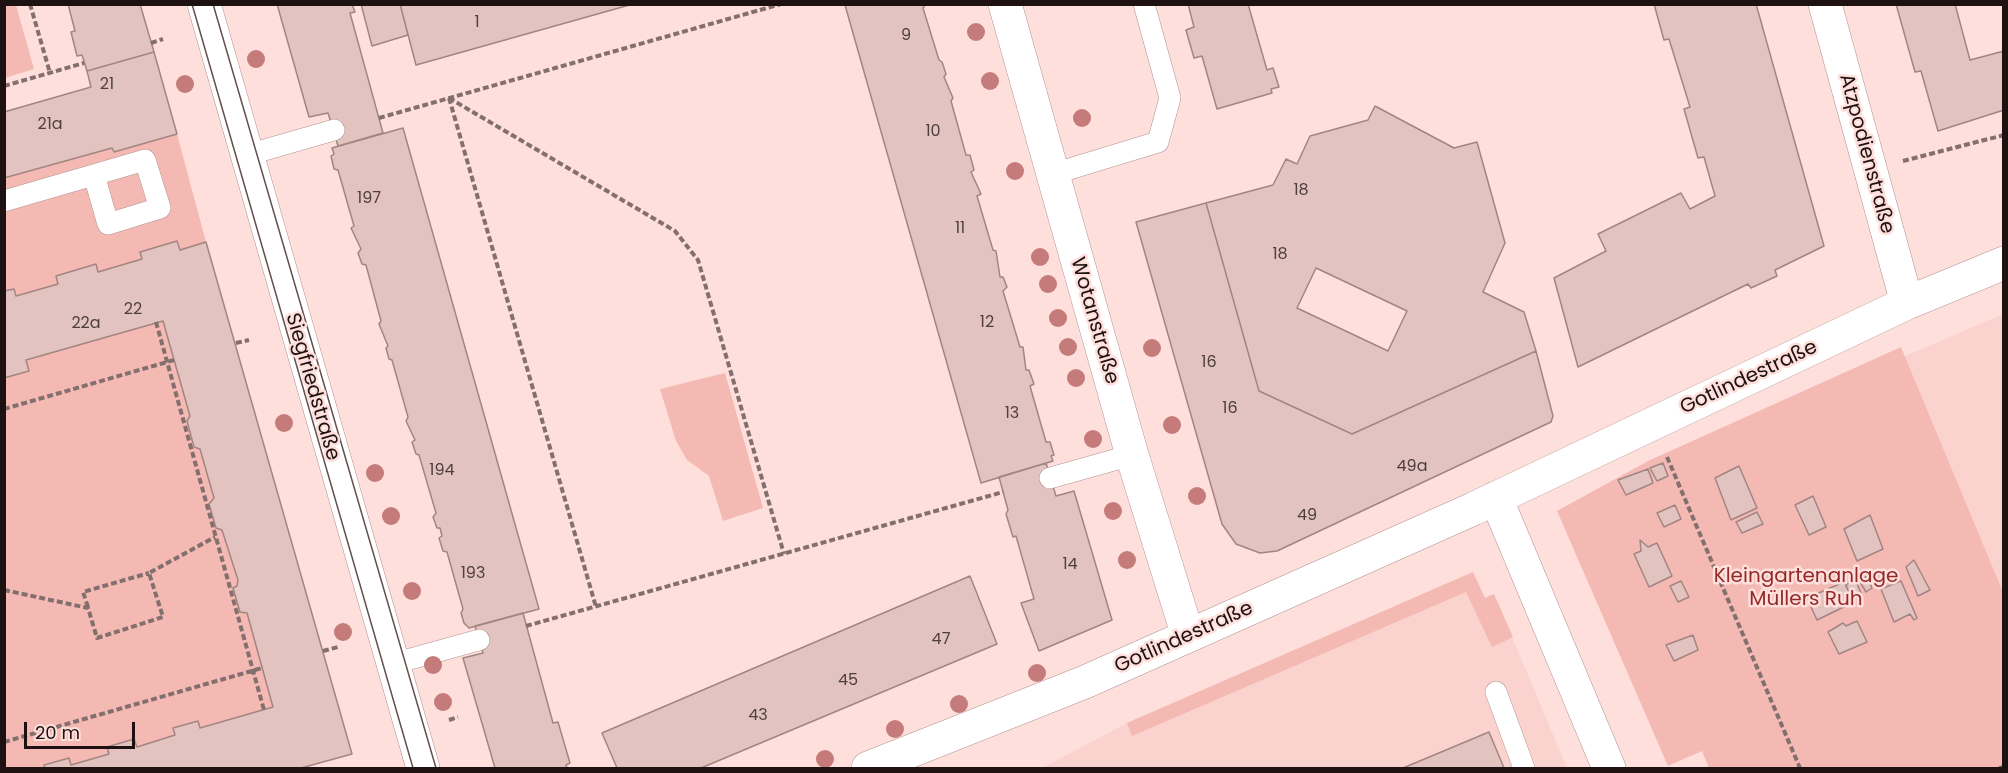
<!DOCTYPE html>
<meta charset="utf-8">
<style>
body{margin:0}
#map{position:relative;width:2008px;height:773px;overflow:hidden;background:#ffdfdc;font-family:Poppins,sans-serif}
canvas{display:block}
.frame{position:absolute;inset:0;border:6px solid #1d1211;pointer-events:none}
.scale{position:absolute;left:24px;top:722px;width:111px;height:27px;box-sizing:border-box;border:3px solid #1d1211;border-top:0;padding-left:8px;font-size:18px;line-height:21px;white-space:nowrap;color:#1d1211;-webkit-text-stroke:4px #ffdfdc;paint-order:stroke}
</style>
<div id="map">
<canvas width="2008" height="773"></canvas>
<div class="frame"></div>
<div class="scale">20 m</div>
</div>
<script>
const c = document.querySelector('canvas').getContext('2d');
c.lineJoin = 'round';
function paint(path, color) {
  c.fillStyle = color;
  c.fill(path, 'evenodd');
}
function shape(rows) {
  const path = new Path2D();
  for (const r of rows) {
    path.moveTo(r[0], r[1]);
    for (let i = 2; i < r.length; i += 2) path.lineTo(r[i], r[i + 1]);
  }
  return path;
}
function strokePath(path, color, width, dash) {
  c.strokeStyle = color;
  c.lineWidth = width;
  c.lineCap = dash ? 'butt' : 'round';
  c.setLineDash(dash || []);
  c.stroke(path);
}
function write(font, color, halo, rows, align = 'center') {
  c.font = font + ' Poppins,sans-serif';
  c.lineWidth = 5;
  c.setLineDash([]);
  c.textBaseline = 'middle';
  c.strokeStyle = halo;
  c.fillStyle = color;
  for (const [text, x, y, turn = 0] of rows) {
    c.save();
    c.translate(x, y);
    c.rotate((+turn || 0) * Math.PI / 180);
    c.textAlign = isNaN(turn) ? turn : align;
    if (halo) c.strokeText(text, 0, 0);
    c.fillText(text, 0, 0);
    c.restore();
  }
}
paint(shape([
 [2003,314,2003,592,1905,356],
 [1473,572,1485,598,1494,594,1567,768,1042,768,1127,723]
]), '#fad2ce');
paint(shape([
 [5,4,16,5,34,69,5,78],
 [177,134,206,242,180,250,177,241,142,259,98,272,95,264,57,276,58,284,16,296,14,289,5,291,5,178,112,148,115,152],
 [163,321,190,416,187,422,194,446,200,449,214,498,209,504,216,527,222,530,238,580,237,586,233,588,240,612,247,613,273,707,200,728,198,721,175,735,137,747,134,739,107,747,109,754,71,765,68,758,44,764,45,768,5,768,4,378,29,371,26,360],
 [1901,347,2003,592,2003,768,1709,768,1702,751,1668,766,1557,511,1648,461],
 [725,373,763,508,723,521,709,476,687,460,676,441,660,389],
 [1473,572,1485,598,1494,594,1513,637,1492,647,1466,592,1132,736,1127,723]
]), '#f5b9b3');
const building = shape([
 [68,4,140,4,154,52,87,71,82,55,77,56,71,32,75,31,68,4],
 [277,4,352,4,355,12,350,13,383,133,338,146,328,113,309,117,277,4],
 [361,4,400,4,408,35,372,46,361,4],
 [400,4,633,4,416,65,400,4],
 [926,4,923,8,939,60,942,62,946,74,944,77,953,98,951,101,966,155,970,155,974,170,971,172,981,194,977,196,993,250,996,251,1000,277,1003,277,1007,287,1003,291,1020,347,1023,347,1026,370,1029,370,1034,384,1030,386,1046,442,1050,442,1054,455,1051,456,1053,461,981,483,845,5,926,4],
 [1188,4,1248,4,1267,70,1273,68,1279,87,1271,89,1272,93,1217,109,1202,56,1194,58,1186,30,1194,27,1188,4],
 [1654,4,1756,4,1824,246,1775,270,1777,276,1751,288,1748,284,1578,367,1554,278,1606,251,1598,234,1681,193,1690,209,1715,196,1704,157,1698,158,1684,109,1690,107,1669,39,1664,40,1654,4],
 [1896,4,1955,4,1970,60,2004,51,2004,110,1938,131,1921,71,1915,72,1896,4],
 [154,52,177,134,114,152,112,148,4,178,4,112,91,87,87,71,154,52],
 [1375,106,1454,148,1477,142,1505,243,1483,292,1524,312,1536,351,1352,434,1259,391,1206,203,1273,185,1286,159,1297,164,1310,136,1368,120,1375,106],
 [1316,268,1407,311,1388,351,1297,308,1316,268],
 [403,128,539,609,469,628,464,623,461,613,463,609,447,552,443,551,439,538,442,536,440,528,437,528,433,517,436,513,419,455,416,454,412,442,415,440,406,421,408,417,392,360,389,359,386,348,388,346,379,324,381,321,366,265,362,264,358,253,361,249,351,228,354,226,338,170,334,169,331,156,334,154,332,148,403,128],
 [1206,203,1259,391,1352,434,1536,351,1553,416,1551,422,1277,551,1260,553,1236,544,1222,524,1136,222,1206,203],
 [177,241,180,250,206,242,352,754,301,768,45,768,44,765,69,758,71,765,109,754,107,747,134,739,137,747,175,735,173,728,198,721,200,728,273,707,247,613,240,612,233,588,237,586,238,580,222,530,216,528,209,504,214,498,200,449,194,447,187,421,190,416,163,321,26,360,29,371,4,378,4,291,14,289,16,296,58,284,56,276,96,264,98,272,142,259,140,252,177,241],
 [1046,463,1056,496,1074,491,1112,620,1039,651,1021,603,1034,599,1016,536,1013,537,1006,514,1008,510,999,477,1046,463],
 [1663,463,1668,476,1657,481,1650,468,1663,463],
 [1739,466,1757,508,1731,520,1715,478,1739,466],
 [1648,469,1653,483,1626,495,1618,480,1648,469],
 [1813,496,1826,527,1809,535,1795,505,1813,496],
 [1675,505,1681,519,1664,527,1657,513,1675,505],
 [1757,512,1763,524,1742,533,1736,522,1757,512],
 [1870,515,1883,549,1857,561,1844,529,1870,515],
 [1640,540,1648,547,1657,543,1672,576,1649,587,1634,554,1641,551,1640,540],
 [1914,560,1930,590,1918,596,1906,567,1914,560],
 [970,576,997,644,701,768,617,768,602,733,970,576],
 [1867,576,1872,588,1866,592,1859,580,1867,576],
 [1855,579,1861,593,1851,597,1846,585,1855,579],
 [1681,581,1689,597,1678,602,1670,586,1681,581],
 [1901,581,1917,618,1914,620,1910,614,1894,622,1881,589,1901,581],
 [1844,582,1854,602,1817,620,1807,598,1844,582],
 [523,613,553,723,558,722,570,763,566,765,567,768,495,768,463,658,483,653,475,626,523,613],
 [1857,621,1867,642,1839,654,1828,632,1843,623,1846,626,1857,621],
 [1693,635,1698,650,1674,661,1666,645,1693,635],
 [1489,732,1504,768,1403,768,1489,732]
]);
paint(building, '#e2c3c0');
strokePath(building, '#a28582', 1.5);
const service = shape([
 [247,155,334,130],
 [1053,174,1158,142,1170,98,1144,4],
 [4,201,145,160,160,208,108,224,94,175],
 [1050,478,1132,455],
 [392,664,479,640],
 [1496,692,1524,768]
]);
const minor = shape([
 [1005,4,1132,455,1188,636],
 [1825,4,1907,303],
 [1496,498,1609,768],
 [868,768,1085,682,1473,509,1907,303,2004,263]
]);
const tertiary = shape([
 [204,4,423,768]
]);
strokePath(service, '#b09390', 22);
strokePath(minor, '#b09390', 34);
strokePath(tertiary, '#b09390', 34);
strokePath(shape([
 [30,4,50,73],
 [151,43,163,39],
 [4,86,84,63],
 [449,98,675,231,698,260,784,554],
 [449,98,596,607],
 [379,118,781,4],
 [1903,161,2004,135],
 [156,322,264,710],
 [236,343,249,340],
 [4,409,174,360],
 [1667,457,1800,768],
 [4,590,88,608,97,638,163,617,149,573,215,537],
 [88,607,83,592,149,573],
 [526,626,1003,492],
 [323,651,338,647],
 [449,720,458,717],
 [4,742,262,668],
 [1999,768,2004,767]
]), '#836f6d', 4, [6, 3]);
strokePath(service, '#fff', 21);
strokePath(minor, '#fff', 33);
strokePath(tertiary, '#fff', 33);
strokePath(shape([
 [192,4,413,768],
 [213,4,436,768]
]), '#62514f', 1.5);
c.fillStyle = '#c47b79';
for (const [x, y] of [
 [976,32],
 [256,59],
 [990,81],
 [185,84],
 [1082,118],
 [1015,171],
 [1040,257],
 [1048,284],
 [1058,318],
 [1068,347],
 [1152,348],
 [1076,378],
 [284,423],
 [1172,425],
 [1093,439],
 [375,473],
 [1197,496],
 [1113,511],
 [391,516],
 [1127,560],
 [412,591],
 [343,632],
 [433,665],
 [1037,673],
 [443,702],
 [959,704],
 [895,729],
 [825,759]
]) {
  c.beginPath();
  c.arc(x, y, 9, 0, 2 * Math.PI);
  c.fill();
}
write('16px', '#4e3e3d', null, [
 ["1",477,23],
 ["9",906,36],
 ["21",107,85],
 ["21a",50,125],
 ["10",933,132],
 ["18",1301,191],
 ["197",369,199],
 ["11",960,229],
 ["18",1280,255],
 ["22",133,310],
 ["12",987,323],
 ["22a",86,324],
 ["16",1209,363],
 ["16",1230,409],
 ["13",1012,414],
 ["49a",1412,467],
 ["194",442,471],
 ["49",1307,516],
 ["14",1070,565],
 ["193",473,574],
 ["47",941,640],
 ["45",848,681],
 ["43",758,716]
]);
write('20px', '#1d1211', '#ffdfdc', [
 ["Atzpodienstraße",1866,154,75],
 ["Wotanstraße",1094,321,74],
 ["Gotlindestraße",1749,378,-25],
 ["Siegfriedstraße",312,387,74],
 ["Gotlindestraße",1184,638,-24]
]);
write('20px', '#942a28', '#ffdfdc', [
 ["Kleingartenanlage",1806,577],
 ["Müllers Ruh",1806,600]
]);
</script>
